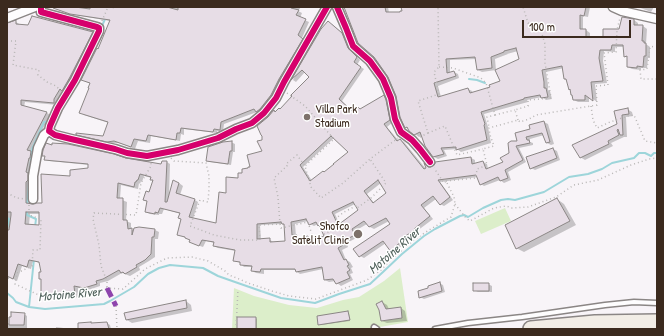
<!DOCTYPE html>
<style>
body{margin:0}
#map{position:relative;width:664px;height:336px;overflow:hidden;background:#f8f4f8;font-family:"Patrick Hand",sans-serif}
canvas{display:block}
.frame{position:absolute;inset:0;border:8px solid #3b2a1e;pointer-events:none}
.scale{position:absolute;left:522px;top:20px;width:109px;height:18px;box-sizing:border-box;border:2px solid #3b2a1e;border-top:0;padding-left:5px;font-size:12px;line-height:14px;white-space:nowrap;color:#3b2a1e;-webkit-text-stroke:3px #fff;paint-order:stroke}
</style>
<div id="map">
<canvas width="664" height="336"></canvas>
<div class="frame"></div>
<div class="scale">100 m</div>
</div>
<script>
const c = document.querySelector('canvas').getContext('2d');
c.lineJoin = 'round';
function paint(path, color) {
  c.fillStyle = color;
  c.fill(path, 'evenodd');
}
function shape(rows) {
  const path = new Path2D();
  for (const r of rows) {
    path.moveTo(r[0], r[1]);
    for (let i = 2; i < r.length; i += 2) path.lineTo(r[i], r[i + 1]);
  }
  return path;
}
function strokePath(path, color, width, dash) {
  c.strokeStyle = color;
  c.lineWidth = width;
  c.lineCap = dash ? 'butt' : 'round';
  c.setLineDash(dash || []);
  c.stroke(path);
}
function write(font, color, halo, rows, align = 'center') {
  c.font = font + ' "Patrick Hand",sans-serif';
  c.lineWidth = 3;
  c.setLineDash([]);
  c.textBaseline = 'middle';
  c.strokeStyle = halo;
  c.fillStyle = color;
  for (const [text, x, y, turn = 0] of rows) {
    c.save();
    c.translate(x, y);
    c.rotate((+turn || 0) * Math.PI / 180);
    c.textAlign = isNaN(turn) ? turn : align;
    if (halo) c.strokeText(text, 0, 0);
    c.fillText(text, 0, 0);
    c.restore();
  }
}
paint(shape([
 [505,208,511,221,481,234,475,221],
 [400,268,408,322,369,329,232,329,234,288,254,296,289,305,317,308,343,300,359,297,384,281]
]), '#dceeca');
paint(shape([
 [7,7,29,7,7,8],
 [52,7,301,7,298,11,302,13,300,18,309,22,302,38,306,41,283,81,261,114,257,112,224,124,223,132,217,131,217,133,184,129,184,135,181,134,180,141,151,136,150,143,138,141,135,149,119,143,112,143,81,136,78,135,104,137,109,123,84,115,91,84,82,80,98,50,110,21,75,15],
 [344,7,388,7,389,13,403,12,402,7,590,7,588,17,583,16,583,30,586,30,590,33,590,38,604,38,620,30,634,20,638,23,638,26,643,26,647,29,646,44,650,47,650,58,648,58,647,68,641,68,641,70,632,69,628,67,628,58,625,56,624,47,615,47,615,52,604,51,603,61,607,83,595,84,597,102,589,96,589,102,578,102,574,100,567,80,564,79,564,68,546,72,548,85,548,90,550,91,552,99,546,100,542,97,527,100,528,102,484,114,488,127,491,143,461,152,457,149,444,150,447,156,438,159,434,157,422,135,419,137,406,127,397,96,389,76],
 [518,51,521,60,496,70,495,59,508,54,507,54],
 [477,59,478,70,482,72,496,70,501,82,491,87,473,93,472,91,468,89,441,97,438,86,459,78,458,74,454,72,450,73,450,60],
 [638,7,654,7,651,12],
 [16,22,19,24,19,25,92,32,96,35,58,105,25,102,24,107,46,112,50,115,31,152,35,154,30,184,30,205,43,204,71,177,89,169,89,165,49,161,46,159,46,157,43,155,126,159,161,165,167,162,170,164,169,195,179,183,183,186,180,195,195,200,198,202,193,219,217,225,227,194,244,174,251,168,263,152,263,141,268,118,274,111,276,112,280,110,310,77,305,72,296,82,293,80,322,30,332,24,346,36,352,52,360,60,357,65,364,69,342,101,353,112,358,108,361,109,384,96,387,98,393,122,387,127,399,141,401,140,404,142,426,169,427,168,426,166,429,168,471,158,475,160,475,164,483,162,487,164,488,169,504,163,518,142,532,130,544,122,548,124,554,144,551,145,547,143,544,135,530,139,530,142,533,143,533,145,519,148,526,162,508,172,511,180,504,183,500,180,484,186,481,184,478,177,440,182,453,200,444,206,440,204,436,199,424,208,433,219,417,231,418,232,403,242,404,244,399,248,401,250,397,253,395,253,391,251,386,243,364,258,360,256,391,224,389,221,374,229,370,227,367,224,355,231,358,237,347,243,348,247,342,250,346,260,350,262,353,267,351,268,353,273,350,274,353,280,341,286,337,283,336,281,329,282,325,280,323,269,300,274,297,272,296,270,264,270,264,274,256,273,252,271,253,267,244,267,241,264,241,263,234,261,236,251,218,248,214,246,215,243,206,241,203,247,194,244,191,240,178,234,182,219,181,214,164,209,162,214,159,214,159,215,150,214,146,212,154,181,151,180,152,178,144,176,142,182,141,181,140,184,139,183,138,189,121,185,120,199,127,202,126,221,131,223,131,229,135,231,155,230,159,232,158,239,155,239,155,257,149,261,139,267,140,270,130,276,122,273,108,281,100,283,100,286,88,290,78,288,78,297,63,298,46,297,42,294,42,280,40,279,43,273,40,263,33,261,31,269,22,266,17,281,9,277,9,279,7,279,7,24],
 [334,138,349,152,324,173,312,181,303,167],
 [381,183,388,193,374,203,367,194],
 [355,204,360,211,340,225,335,214],
 [30,214,40,214,40,226,29,225],
 [308,221,310,224,314,226,318,224,321,227,325,236,313,242,312,239,308,237,301,239,301,238,296,236,295,224],
 [282,224,285,225,286,242,273,243,273,242,269,239,261,240,260,225],
 [627,109,632,112,633,116,626,117,627,137,624,137,611,143,613,146,585,160,580,157,618,124,616,112],
 [231,142,235,144,235,152,233,152,231,165,210,162,207,161],
 [553,149,557,151,560,160,535,170,531,168],
 [557,199,564,204,576,225,524,252,516,248],
 [439,283,443,285,445,292,424,299,420,297,430,288],
 [488,284,492,286,492,292,478,292,474,290],
 [186,301,191,305,192,311,132,323,127,320,126,314],
 [382,302,387,305,389,309,401,308,405,311,407,321,387,323,382,321],
 [348,312,349,313,350,321,321,325,319,324],
 [24,314,27,316,27,328,53,329,7,329,7,323,10,323],
 [256,318,257,319,257,329,238,329],
 [91,323,93,324,107,323,110,325,111,329,79,329],
 [56,327,71,329,56,329]
]), '#0003');
strokePath(shape([
 [101,28,106,17],
 [469,79,477,80,485,83],
 [27,205,32,149,44,122,50,121],
 [27,209,27,215,36,219,35,227],
 [7,218,9,219,7,228],
 [7,293,13,298,16,302,29,307,45,309,104,304,110,301,134,287,148,274,159,268,170,265,203,268,218,276,235,282,281,298,315,303,339,294,370,284,383,272,402,254,424,236,435,229,460,216,464,215,468,217,483,208,501,200,508,199,515,200,544,192,569,177,588,174,602,169,612,163,634,158,639,153,645,153,651,156,654,153,657,153],
 [29,307,34,259]
]), '#9dd5da', 2);
const building = shape([
 [54,7,75,7,90,9,90,7,167,7,178,10,178,7,291,7,291,8,299,10,296,15,306,19,298,35,303,39,279,79,271,95,260,109,256,112,254,109,221,122,220,130,214,129,213,132,181,128,180,133,177,133,176,140,148,135,146,141,134,139,131,147,114,141,107,142,76,135,76,133,103,136,108,122,79,113,89,88,88,88,90,83,81,80,97,48,98,49,110,20,70,14,53,8,54,7],
 [344,7,385,7,386,12,400,12,400,11,402,11,401,7,586,7,584,16,580,15,580,29,586,29,586,37,603,37,603,29,619,29,622,17,634,19,634,25,643,25,642,41,644,41,644,43,646,43,646,56,644,56,643,67,637,66,637,68,627,67,627,56,624,57,623,45,612,45,611,50,600,50,599,58,603,81,591,82,593,101,585,95,585,100,573,100,572,95,571,95,570,89,569,90,566,79,564,79,562,66,542,70,544,82,544,88,546,88,548,97,541,98,540,95,524,98,524,99,481,112,485,124,484,125,487,140,456,150,456,147,441,148,444,154,433,157,425,146,420,132,414,135,409,131,407,127,405,128,400,117,396,96,388,77,374,57,358,43,344,7],
 [516,48,519,59,495,70,500,81,489,85,490,87,470,93,468,88,438,97,434,83,456,76,454,71,447,73,446,59,475,57,477,70,492,68,491,57,504,52,504,51,516,48],
 [32,16,93,32,70,77,62,91,60,89,54,99,54,103,21,100,21,105,47,112,27,150,31,151,30,158,29,158,26,172,28,173,28,180,26,182,26,203,33,204,36,203,42,203,41,174,70,176,70,170,88,168,88,164,44,160,45,156,42,156,43,150,46,143,52,145,52,143,68,144,114,154,126,158,161,164,162,161,167,161,165,202,167,202,173,180,179,183,176,193,195,199,189,217,216,223,219,192,226,193,226,177,238,178,238,173,242,173,242,169,248,168,248,167,250,167,247,155,262,151,257,141,262,140,262,136,261,135,257,126,268,117,274,110,275,112,279,108,280,109,292,96,291,95,309,77,302,70,291,80,321,29,328,21,342,33,348,48,357,57,354,62,361,67,339,99,352,111,358,107,360,109,384,95,386,100,390,120,384,124,397,141,400,139,424,169,426,168,424,163,428,167,431,167,435,164,435,162,471,157,472,164,483,161,486,169,503,162,500,158,509,153,508,143,511,141,517,141,515,133,530,129,529,125,544,121,550,142,546,143,542,133,526,137,527,140,529,140,530,143,516,146,523,160,505,170,508,178,500,181,498,177,480,185,476,175,438,180,450,197,440,205,433,196,421,205,430,216,414,229,415,230,399,240,401,242,396,246,397,248,393,251,391,252,383,241,359,257,353,249,390,224,386,218,369,227,364,221,352,229,355,235,343,241,345,244,338,248,344,260,346,259,349,265,347,266,350,270,347,272,350,278,336,284,333,279,324,280,322,267,296,272,295,269,261,269,260,272,251,271,252,266,240,265,240,262,233,261,235,250,213,246,214,242,202,240,199,246,189,242,190,240,185,238,185,237,177,235,181,219,178,218,180,213,160,208,158,213,155,212,155,214,145,212,147,201,143,200,146,191,149,192,153,180,150,180,151,177,140,174,138,180,137,180,136,182,135,182,134,187,118,183,117,198,123,198,123,220,127,220,128,229,132,228,132,235,134,228,139,227,155,229,154,237,152,237,151,254,145,260,136,265,137,267,125,274,123,272,121,273,119,270,103,279,96,281,97,284,84,288,74,286,75,295,58,297,44,296,41,295,41,279,39,279,39,272,41,272,39,262,29,260,27,267,18,264,13,279,7,276,7,230,9,230,11,215,11,212,7,212,7,23,16,20,16,24,28,25,32,16],
 [331,136,348,152,333,164,334,164,324,172,323,171,310,181,300,165,331,136],
 [378,180,386,193,373,203,364,191,378,180],
 [353,202,358,210,338,225,332,212,353,202],
 [26,212,39,212,39,225,25,224,26,212],
 [306,219,309,225,316,222,318,226,319,225,324,236,310,242,308,236,297,239,297,235,292,235,291,222,306,219],
 [281,222,282,224,284,224,285,241,270,242,270,238,257,239,257,224,281,222],
 [628,108,629,114,622,115,623,135,620,135,618,129,617,130,619,135,608,141,609,144,580,158,572,145,617,124,614,111,628,108],
 [232,141,232,151,230,151,228,164,206,161,208,147,223,142,232,141],
 [553,148,557,158,530,169,526,157,553,148],
 [557,198,570,221,516,249,505,225,557,198],
 [440,282,442,291,419,298,418,291,428,288,428,286,440,282],
 [473,283,489,283,489,291,473,291,473,283],
 [186,300,187,308,126,320,124,313,186,300],
 [382,301,386,309,401,307,402,318,381,321,379,310,376,304,382,301],
 [348,311,350,320,318,325,317,316,348,311],
 [11,312,25,313,24,325,9,325,9,317,11,317,11,312],
 [237,317,256,317,256,329,237,329,237,317],
 [91,322,91,323,107,322,109,329,78,329,78,323,91,322]
]);
paint(building, '#e7dde6');
strokePath(building, '#8b8685', 1);
const lane = shape([
 [374,327,377,329],
 [435,329,468,323,522,317,605,305,634,302,657,303]
]);
const street = shape([
 [41,7,41,12,97,27,99,28,99,31,75,80,58,108,50,126,49,131,55,135,71,139,115,149,127,153,147,156,178,150,218,138,236,129,252,123,264,113,276,98,284,82,327,7],
 [337,7,346,28,353,46,370,61,383,79,391,98,395,119,401,132,412,140,420,149,430,162],
 [613,7,622,11,657,19],
 [7,18,35,7],
 [33,199,33,176,38,148,44,135,49,131]
]);
const highway = shape([
 [531,329,595,323,657,322]
]);
strokePath(lane, '#8b8685', 7);
strokePath(street, '#8b8685', 11);
strokePath(highway, '#8b8685', 18);
strokePath(shape([
 [102,21,108,7,116,8,116,7],
 [7,41,16,41,13,65,39,70,38,75,47,82,56,86,61,91],
 [657,46,650,47,647,69,640,70,641,79,657,79],
 [439,67,453,68,481,78,486,83,495,115,487,117,489,127],
 [287,93,305,106,334,139,305,166],
 [591,106,593,120,597,128,610,122,628,116,634,115,645,141,657,143],
 [495,115,515,110],
 [518,120,515,110,528,106,528,100,551,98,545,63,545,44,541,31,536,26,528,23,523,7],
 [428,133,445,126,457,155,483,149],
 [420,137,428,133,418,101,439,94,434,72,439,67,438,7],
 [171,158,174,161,206,163,209,176,209,189,208,202,200,200,190,226,214,235,240,240,260,240,259,225,280,224,278,197,274,178,287,166,286,164,297,155,305,166,311,187,321,198,343,183,370,159,398,138],
 [446,181,476,178,477,169,487,165,483,149,494,146,490,135,489,128,518,120,520,122,529,119,536,115,597,105,596,86,608,85,604,53,616,52,617,30,620,18],
 [7,193,17,198,26,199],
 [455,204,466,218,470,221,494,208,506,206,512,208,528,207,556,197,574,185,598,180,631,165,649,159,657,158],
 [29,205,29,215,41,219,40,250,33,250,32,266,17,273,15,284,43,297,68,299,107,288,123,289,145,269,167,258,192,257,208,261,225,271,229,275,239,279,248,283,272,291,289,296,316,299,367,280,381,270,393,258,414,240,429,230,451,217,455,204,454,197,446,181,444,183,434,168],
 [280,224,281,228,308,222,313,238,327,233,338,226,335,219,344,212,356,206,357,208,371,198,386,183,370,159],
 [107,287,107,281,101,266,99,245,93,219,94,213,136,215,141,183,151,166,151,163],
 [116,306,117,329],
 [236,329,238,289]
]), '#b8b6b5', 1.5, [1, 3]);
strokePath(lane, '#fefdfe', 4);
strokePath(street, '#fefdfe', 8);
strokePath(highway, '#f2ede6', 15);
strokePath(shape([
 [107,288,116,306]
]), '#8e44ad', 5, [10, 5]);
strokePath(shape([
 [41,7,41,12,97,27,99,28,99,31,75,80,58,108,50,126,49,131,55,135,71,139,115,149,127,153,147,156,178,150,218,138,236,129,252,123,264,113,276,98,284,82,327,7],
 [337,7,346,28,353,46,370,61,383,79,391,98,395,119,401,132,412,140,420,149,430,162]
]), '#d6006c', 6);
for (const [x, y, r, color] of [
 [307,117,4,"#7d716a"],
 [358,234,5,"#7d716a"]
]) {
  const dot = new Path2D();
  dot.arc(x, y, r, 0, 2 * Math.PI);
  c.fillStyle = color;
  c.fill(dot);
  strokePath(dot, '#fff', 1.5);
}
write('12px', '#3b2a1e', '#fff', [
 ["Villa Park",315,110],
 ["Stadium",315,124],
 ["Shofco",349,227,"right"],
 ["Satelit Clinic",349,241,"right"]
], 'left');
write('italic 13px', '#50615b', '#fff', [
 ["Motoine River",395,251,-41],
 ["Motoine River",70,295,-5]
]);
</script>
